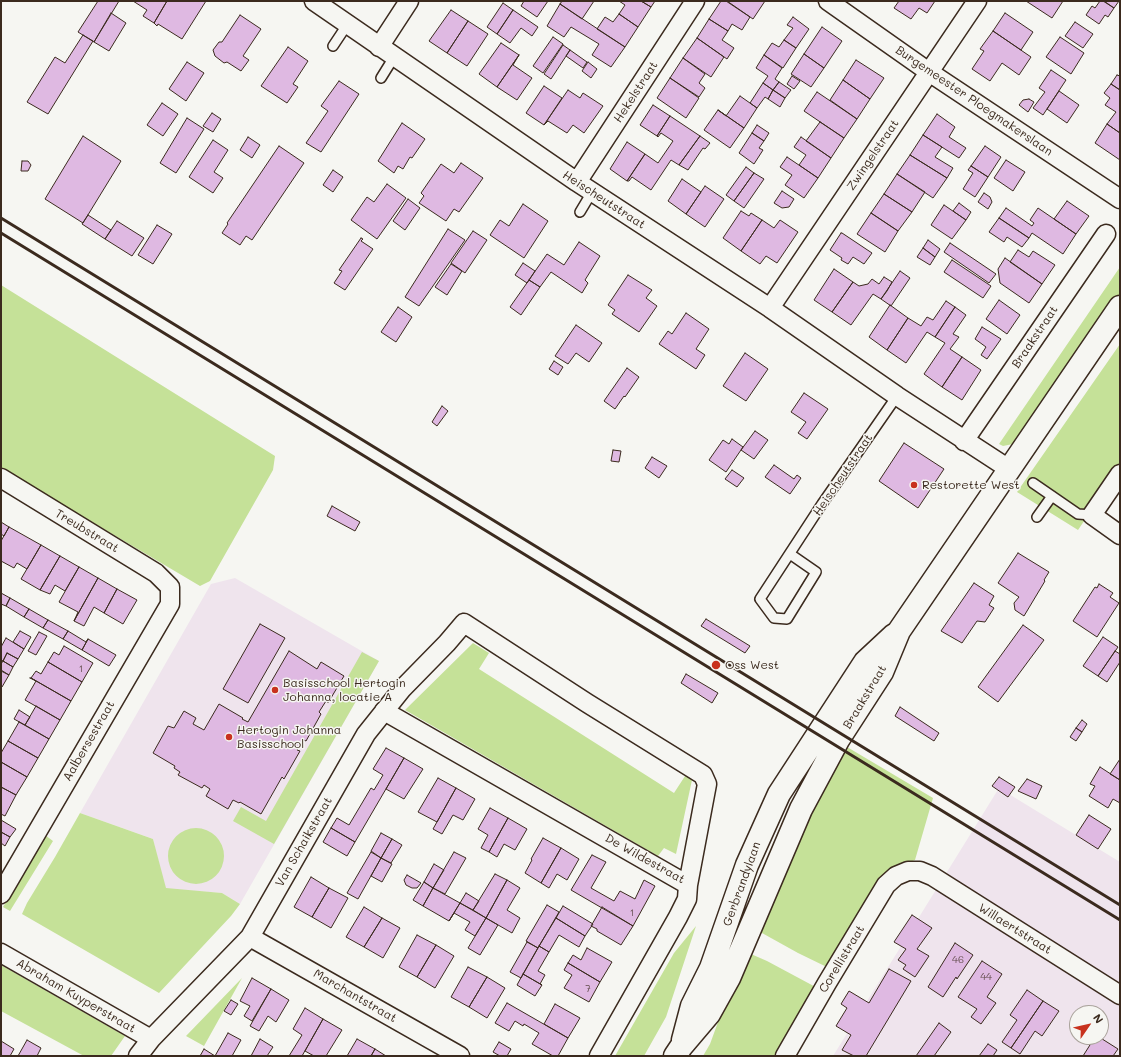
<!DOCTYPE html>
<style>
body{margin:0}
#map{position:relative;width:1121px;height:1057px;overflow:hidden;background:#f6f6f2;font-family:Mali,sans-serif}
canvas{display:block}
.frame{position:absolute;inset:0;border:2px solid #3b2a1e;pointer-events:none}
.north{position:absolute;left:1069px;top:1005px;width:40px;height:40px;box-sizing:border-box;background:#f6f6f2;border:1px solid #aba49d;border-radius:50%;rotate:56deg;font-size:11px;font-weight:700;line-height:16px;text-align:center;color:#3b2a1e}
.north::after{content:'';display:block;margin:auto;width:14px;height:18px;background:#c8321e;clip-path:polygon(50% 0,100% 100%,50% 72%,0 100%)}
</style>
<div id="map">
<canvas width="1121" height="1057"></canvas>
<div class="frame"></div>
<div class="north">N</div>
</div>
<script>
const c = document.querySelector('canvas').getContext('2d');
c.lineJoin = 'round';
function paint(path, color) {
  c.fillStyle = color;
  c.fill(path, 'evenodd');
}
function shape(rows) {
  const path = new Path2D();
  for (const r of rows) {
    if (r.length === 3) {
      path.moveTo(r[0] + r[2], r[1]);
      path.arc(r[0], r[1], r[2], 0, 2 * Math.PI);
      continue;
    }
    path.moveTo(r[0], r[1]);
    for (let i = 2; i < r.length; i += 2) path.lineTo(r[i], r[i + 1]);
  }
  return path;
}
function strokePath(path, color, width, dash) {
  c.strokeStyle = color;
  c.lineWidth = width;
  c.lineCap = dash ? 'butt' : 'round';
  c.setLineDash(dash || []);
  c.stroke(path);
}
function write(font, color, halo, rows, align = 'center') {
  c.font = font + ' Mali,sans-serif';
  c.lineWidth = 3;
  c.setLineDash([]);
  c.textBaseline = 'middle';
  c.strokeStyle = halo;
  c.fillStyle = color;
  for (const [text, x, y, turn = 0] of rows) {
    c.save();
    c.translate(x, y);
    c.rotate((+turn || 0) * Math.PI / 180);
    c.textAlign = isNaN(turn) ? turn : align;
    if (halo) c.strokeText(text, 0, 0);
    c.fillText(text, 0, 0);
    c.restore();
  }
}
paint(shape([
 [235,578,379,661,240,904,222,893,165,889,153,839,80,813,211,584],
 [999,788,1120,862,1120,1056,833,1056],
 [1077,1013,1101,1013,1101,1037,1077,1037]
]), '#efe4ed');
paint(shape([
 [1120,267,1120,297,1021,439,1013,444,1003,446,999,444],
 [1,285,275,456,273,470,210,581,200,586,1,468],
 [1120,344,1120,468,1078,530,1017,492],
 [473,643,489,653,479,669,674,793,687,773,692,780,676,854,664,848,658,856,405,710],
 [362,652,379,661,274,844,233,821,241,807,266,821],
 [842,744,933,798,915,860,900,866,835,971,798,953,753,928],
 [80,813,153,839,166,888,222,893,240,904,231,916,159,993,22,914,27,903,55,857],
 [196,856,28],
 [45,835,53,841,10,911,3,907],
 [696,926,666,1017,644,1056,615,1056,674,953],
 [744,951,767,961,823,991,785,1056,703,1056,710,1044],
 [1,965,125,1036,111,1056,84,1056,1,1011],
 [242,978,204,1046,186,1036]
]), '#c5e198');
const building = shape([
 [98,1,119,1,94,42,78,32,98,1],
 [133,1,167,1,154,23,143,16,147,10,133,1],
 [167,1,206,1,182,39,158,24,157,26,154,23,167,1],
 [524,1,548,1,537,17,521,6,524,1],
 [562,1,594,1,582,19,560,4,562,1],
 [619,1,641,1,651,7,638,27,619,14,625,5,619,1],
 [641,1,655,1,651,7,641,1],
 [721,1,726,1,750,17,742,30,732,24,728,31,709,19,721,1],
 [727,1,765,1,753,19,727,1],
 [899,1,935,1,927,13,919,8,911,19,894,8,899,1],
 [1026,1,1063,1,1052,18,1026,1],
 [1100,1,1103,1,1114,8,1108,17,1105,15,1099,24,1086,15,1092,6,1095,8,1100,1],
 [1104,1,1119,1,1114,8,1104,1],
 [503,3,513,10,497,34,487,27,503,3],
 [560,4,625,47,611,67,592,55,599,44,571,27,564,37,547,26,560,4],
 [451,10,468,21,447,53,429,41,451,10],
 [513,10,538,27,532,36,521,28,510,43,497,34,513,10],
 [111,13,126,23,109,51,94,42,111,13],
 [1005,13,1033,32,1021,50,993,31,1005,13],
 [619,14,638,27,625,47,597,29,605,17,613,22,619,14],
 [240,15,261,29,243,56,249,60,241,71,227,62,224,63,215,56,213,50,219,42,222,42,240,15],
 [793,17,809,29,796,48,784,40,793,28,787,25,793,17],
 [709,19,728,31,722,40,734,48,727,59,697,38,709,19],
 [468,21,488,34,467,66,447,53,468,21],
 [1075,22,1093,34,1083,48,1065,36,1075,22],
 [822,27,842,41,824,68,804,54,822,27],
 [993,31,1031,57,1019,75,1002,63,990,81,972,69,984,51,980,49,993,31],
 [83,35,93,41,48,114,27,102,55,57,65,63,83,35],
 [553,37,563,44,543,73,533,66,553,37],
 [1060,37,1084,53,1071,74,1046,57,1060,37],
 [697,38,724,57,711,77,683,58,697,38],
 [784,40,796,48,783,68,764,55,772,43,779,47,784,40],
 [501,43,519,55,497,87,479,74,501,43],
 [563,45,570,50,551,79,544,74,563,45],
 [288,47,308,61,293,84,298,87,287,103,261,86,288,47],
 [570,50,587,62,583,68,566,56,570,50],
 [804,54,824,68,811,87,791,74,804,54],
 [519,55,513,65,532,78,517,100,497,87,519,55],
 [764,55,782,68,775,79,779,82,773,90,763,83,768,76,756,68,764,55],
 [683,58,705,74,699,83,705,88,699,97,670,78,683,58],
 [856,60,884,78,870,99,843,80,856,60],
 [187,62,204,73,186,101,169,89,187,62],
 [588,62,597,69,591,78,582,71,588,62],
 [1051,70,1066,80,1043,115,1033,108,1045,92,1039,88,1051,70],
 [1117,75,1120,76,1120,90,1111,84,1117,75],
 [792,76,800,81,794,89,787,84,792,76],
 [670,78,699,98,686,118,657,98,670,78],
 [843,80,870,99,857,119,830,100,843,80],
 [339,81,359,94,321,152,306,143,328,111,321,106,339,81],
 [779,82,791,90,785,98,773,90,779,82],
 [763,83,773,90,768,99,765,97,757,108,750,103,763,83],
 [1111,84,1120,90,1120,133,1107,124,1116,112,1105,105,1110,98,1104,93,1111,84],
 [544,86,562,98,544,125,526,113,544,86],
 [568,90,580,98,583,93,603,106,584,133,573,125,567,133,548,121,544,125,568,90],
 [773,90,785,98,780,107,768,99,773,90],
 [1059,91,1079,105,1067,123,1047,109,1059,91],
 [817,92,857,119,844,138,804,111,817,92],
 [740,96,757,108,744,128,718,110,726,116,740,96],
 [1029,99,1034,102,1028,112,1019,105,1023,100,1029,99],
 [162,103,178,114,163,136,147,125,162,103],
 [653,105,670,116,657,136,640,125,653,105],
 [718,110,744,128,730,148,704,130,718,110],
 [212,113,221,119,213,132,203,126,212,113],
 [937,114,955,127,949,137,966,148,959,158,923,135,937,114],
 [670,116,700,136,679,165,671,160,651,190,632,177,629,181,627,181,645,154,658,163,673,141,661,133,658,137,657,136,670,116],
 [187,118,204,129,176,173,160,163,187,118],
 [820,122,844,138,831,158,806,141,820,122],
 [402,123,425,139,412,158,410,157,403,169,398,166,394,173,378,161,402,123],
 [1107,124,1120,133,1120,160,1095,143,1107,124],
 [757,125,769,133,764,141,752,133,757,125],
 [752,133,764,141,759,148,763,150,754,164,739,153,752,133],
 [923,135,942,147,935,157,953,168,947,178,910,155,923,135],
 [83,136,121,161,83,223,45,199,83,136],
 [700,136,710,143,705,149,703,148,688,170,679,165,700,136],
 [248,137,260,145,252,158,240,150,248,137],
 [801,137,831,158,818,178,799,165,806,155,794,147,801,137],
 [213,140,228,150,214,172,223,178,213,193,189,177,213,140],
 [627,142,645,154,627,181,610,169,627,142],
 [279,146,304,163,252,240,246,236,240,245,222,233,228,224,227,223,279,146],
 [985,146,1001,157,988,177,971,166,985,146],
 [910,155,947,178,933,198,897,174,910,155],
 [787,157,818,178,804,198,785,185,792,175,780,167,787,157],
 [1006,160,1025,172,1013,191,994,178,1006,160],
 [22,161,28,161,31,165,28,171,21,171,22,161],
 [461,163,483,178,459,212,454,209,446,221,419,203,424,196,421,193,441,164,454,173,461,163],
 [971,166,988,177,975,197,963,189,973,173,968,170,971,166],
 [746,167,754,173,734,201,726,195,746,167],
 [333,170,343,177,333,192,323,185,333,170],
 [754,173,764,179,744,208,734,201,754,173],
 [897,174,925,192,912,212,884,194,897,174],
 [682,179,701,192,686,214,668,201,682,179],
 [387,184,406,198,377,239,351,220,367,197,374,202,387,184],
 [705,186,724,199,705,227,686,214,705,186],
 [782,191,794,199,789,207,782,208,774,203,782,191],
 [984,193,990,197,992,202,988,209,978,202,984,193],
 [884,194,912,212,898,231,871,213,884,194],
 [408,199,420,208,405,230,393,221,408,199],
 [1067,201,1089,216,1076,234,1054,219,1067,201],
 [959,203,971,212,966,220,953,211,959,203],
 [523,204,548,221,524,258,490,235,500,220,509,226,523,204],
 [944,205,966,220,952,239,931,225,944,205],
 [1006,208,1032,226,1034,223,1030,220,1038,208,1076,234,1063,254,1032,233,1029,238,999,218,1006,208],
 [741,211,749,216,751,213,762,220,741,251,723,238,741,211],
 [871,213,898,231,885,252,857,234,871,213],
 [88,215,111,230,105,239,82,224,88,215],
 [999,218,1029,238,1022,247,1007,237,1004,242,989,232,999,218],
 [762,220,774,228,780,220,798,232,777,263,766,256,760,264,741,251,762,220],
 [117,221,144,238,132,256,105,239,117,221],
 [157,225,172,234,153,264,138,255,157,225],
 [448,229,465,240,419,306,405,297,448,229],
 [473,231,487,240,465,273,451,263,473,231],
 [841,233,842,233,872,253,864,264,853,257,848,264,841,260,842,258,830,250,841,233],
 [361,238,363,239,361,241,373,249,345,290,334,283,342,271,339,270,361,238],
 [928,240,940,249,935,257,923,248,928,240],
 [579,242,600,256,585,280,588,283,582,293,551,272,540,287,529,280,547,254,564,265,579,242],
 [950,243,996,274,989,283,944,252,950,243],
 [923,248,935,257,930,265,917,257,923,248],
 [1018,250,1029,257,1033,251,1055,265,1042,284,1010,262,1018,250],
 [1005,258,1042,284,1029,303,1000,283,998,269,1005,258],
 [952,260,991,286,983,298,944,272,952,260],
 [523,263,535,271,527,283,515,275,523,263],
 [451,264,462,271,447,295,435,287,451,264],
 [834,269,853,282,832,312,814,300,834,269],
 [900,271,910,278,891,306,881,299,900,271],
 [628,275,652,290,646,298,657,306,639,332,612,314,615,310,608,305,628,275],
 [884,277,892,282,887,291,881,299,873,294,851,325,832,312,853,282,859,286,868,284,872,279,879,284,884,277],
 [529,280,540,287,521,315,510,307,529,280],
 [999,300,1020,315,1007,334,986,319,999,300],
 [946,301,955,307,935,337,927,332,906,363,887,350,908,318,921,326,927,317,933,320,946,301],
 [890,305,908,318,887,350,869,337,890,305],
 [398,307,412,317,396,342,381,332,398,307],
 [955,307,966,315,953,334,959,337,950,349,962,357,942,387,924,374,945,343,935,337,955,307],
 [686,313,709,329,696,349,705,355,696,369,659,344,668,331,672,334,686,313],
 [576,325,602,343,589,362,576,353,568,364,555,356,576,325],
 [982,327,1001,339,987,359,981,355,986,347,975,339,982,327],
 [745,353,768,369,746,401,723,386,745,353],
 [962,357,981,370,962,400,942,387,962,357],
 [554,361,563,367,558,375,549,369,554,361],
 [627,368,639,377,625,397,624,396,615,409,604,401,627,368],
 [804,393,828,409,807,439,798,433,806,422,791,412,804,393],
 [442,406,448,411,437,426,432,422,442,406],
 [755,431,768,440,754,459,741,450,755,431],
 [732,439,743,447,726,472,709,460,723,440,729,444,732,439],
 [904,443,944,469,918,508,879,481,904,443],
 [613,450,621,451,619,462,611,461,613,450],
 [652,457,667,466,659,478,645,468,652,457],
 [774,465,794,479,797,475,801,478,790,494,765,477,774,465],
 [732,470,744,478,737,487,725,479,732,470],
 [332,506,360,522,355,531,327,516,332,506],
 [1,522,9,527,4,536,1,534,1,522],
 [9,527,41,545,27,569,17,563,14,568,1,561,1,541,9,527],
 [41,545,60,556,40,590,21,579,41,545],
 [1018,553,1049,572,1044,580,1045,581,1024,616,1015,610,1014,603,1019,597,998,583,1018,553],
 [60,556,79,567,65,591,55,585,50,594,40,590,60,556],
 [79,567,98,578,74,621,78,612,59,602,79,567],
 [98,578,117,589,104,613,94,607,84,626,74,621,98,578],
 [974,583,994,596,989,605,994,608,985,622,977,621,962,643,941,631,974,583],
 [1099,584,1113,593,1110,597,1119,603,1097,637,1073,621,1095,587,1097,588,1099,584],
 [117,589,137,600,123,624,104,613,117,589],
 [1,593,10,598,6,606,1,604,1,593],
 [10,598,29,609,24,617,6,606,10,598],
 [29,609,48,620,43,628,24,617,29,609],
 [706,619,750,646,745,653,701,626,706,619],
 [48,620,68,631,63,639,43,628,48,620],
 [260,624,285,638,248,703,223,689,260,624],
 [1023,625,1044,640,998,702,978,687,1023,625],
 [20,631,31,637,24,649,13,642,20,631],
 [68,631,86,642,88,639,82,650,63,639,68,631],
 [39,632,47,636,36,655,28,651,39,632],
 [1103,637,1118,647,1098,676,1083,666,1103,637],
 [6,638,24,649,18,659,7,653,3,661,1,660,1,647,6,638],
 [88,639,116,655,109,666,82,650,88,639],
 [64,646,93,663,82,682,48,662,54,652,59,655,64,646],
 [289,651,317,669,321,662,344,676,328,703,326,701,319,712,321,714,306,741,304,740,297,750,300,751,284,779,282,777,261,814,240,802,239,803,233,800,228,809,206,796,210,789,204,785,202,788,178,775,180,772,174,768,175,766,153,753,168,726,174,728,184,711,196,718,193,724,204,730,219,704,243,718,242,719,248,722,289,651],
 [1115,651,1120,654,1120,662,1107,682,1098,676,1115,651],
 [7,653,18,659,13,667,3,661,7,653],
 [3,661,13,667,9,675,1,671,1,664,3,661],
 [48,662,82,682,71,701,31,678,36,671,41,674,48,662],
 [1,670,9,675,2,687,1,686,1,670],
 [686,674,718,693,712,703,681,683,686,674],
 [30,678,31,678,71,701,60,720,25,700,36,681,30,678],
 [36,706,60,720,49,739,25,725,36,706],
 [900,707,939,733,934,741,895,716,900,707],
 [19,710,30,717,25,725,14,719,19,710],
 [1082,720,1087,724,1082,732,1076,728,1082,720],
 [19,722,49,739,38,758,8,741,19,722],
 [1076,728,1082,732,1076,741,1070,737,1076,728],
 [8,741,38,758,27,777,1,762,1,753,8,741],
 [386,748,404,758,355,842,331,828,337,818,349,825,371,788,374,790,383,775,373,769,386,748],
 [404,758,423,769,404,799,386,789,404,758],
 [1120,759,1120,780,1110,774,1120,759],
 [1,762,27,777,16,795,1,787,1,762],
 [1100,767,1120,780,1120,803,1113,799,1108,808,1089,796,1095,786,1090,784,1100,767],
 [999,777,1015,787,1008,797,992,786,999,777],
 [438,778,456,788,437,822,418,812,438,778],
 [1027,779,1042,786,1036,799,1018,791,1027,779],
 [1,787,16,795,5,816,1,814,1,787],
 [456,788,475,799,463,820,453,815,442,834,433,829,456,788],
 [490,808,508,818,489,852,481,848,488,835,478,829,490,808],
 [1089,815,1111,829,1098,849,1076,835,1089,815],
 [508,818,527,829,515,850,504,844,497,857,489,852,508,818],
 [1,820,16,829,10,837,1,832,1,820],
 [331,828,355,842,347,856,323,842,331,828],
 [1,832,10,837,5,846,1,843,1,832],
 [381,833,392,839,381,858,371,851,381,833],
 [543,838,561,848,541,883,525,873,532,860,531,859,543,838],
 [392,839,402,845,391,863,381,858,392,839],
 [561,848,579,859,567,880,557,874,549,888,541,883,561,848],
 [371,852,381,858,358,899,347,893,371,852],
 [454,852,466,858,445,894,433,888,454,852],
 [592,855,606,862,591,888,614,901,620,891,635,899,644,880,655,886,633,926,571,890,592,855],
 [381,858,392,864,382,882,371,876,381,858],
 [434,864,444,870,433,888,424,882,434,864],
 [495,874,507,880,486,918,473,910,495,874],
 [407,875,421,883,417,888,412,888,406,885,404,880,407,875],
 [311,877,329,888,312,917,294,907,311,877],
 [507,880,520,888,507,910,520,918,512,933,486,918,507,880],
 [424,882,433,888,423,906,413,900,424,882],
 [329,888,348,898,331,928,312,917,329,888],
 [433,888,460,903,449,921,423,906,433,888],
 [466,893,479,901,473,910,460,903,466,893],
 [460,903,486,918,475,936,465,930,470,922,454,913,449,921,460,903],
 [547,905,559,912,538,948,526,941,547,905],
 [563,906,593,924,585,936,556,918,563,906],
 [364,907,382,918,364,947,346,937,364,907],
 [602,907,633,926,621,945,597,931,597,929,591,926,602,907],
 [912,915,932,928,917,949,929,956,915,977,903,969,906,965,898,960,906,949,894,942,912,915],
 [382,918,400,928,383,958,364,947,382,918],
 [486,918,498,925,480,955,468,948,486,918],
 [556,918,585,936,579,947,559,935,549,952,539,946,556,918],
 [417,935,436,945,417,977,399,967,417,935],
 [527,942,538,948,521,978,510,972,527,942],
 [955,943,973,955,957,979,956,977,943,997,928,987,955,943],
 [436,945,454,956,435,988,417,977,436,945],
 [539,946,549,952,538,971,545,975,540,984,542,985,523,974,539,946],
 [587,948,612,962,600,982,568,963,573,955,581,960,587,948],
 [982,961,1002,974,987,997,996,1003,981,1024,971,1017,977,1009,958,997,982,961],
 [568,963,600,982,589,1002,564,988,572,975,564,970,568,963],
 [468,967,487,977,469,1007,451,997,468,967],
 [889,969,911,981,866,1056,854,1056,842,1050,851,1035,836,1026,847,1008,841,1004,849,991,869,1003,889,969],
 [523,974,542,985,535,996,517,985,523,974],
 [487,977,505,988,487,1018,469,1007,487,977],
 [252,978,271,989,252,1021,244,1016,250,1006,240,1001,252,978],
 [271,989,289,1000,276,1022,268,1016,259,1031,250,1026,271,989],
 [1027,990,1043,1001,1011,1048,1002,1042,1017,1020,1010,1015,1027,990],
 [231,1000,238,1004,231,1015,224,1011,231,1000],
 [1043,1001,1059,1011,1042,1036,1035,1031,1020,1054,1011,1048,1043,1001],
 [507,1003,568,1038,558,1056,553,1056,532,1044,539,1033,524,1024,523,1026,515,1021,509,1031,495,1023,507,1003],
 [555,1004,580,1018,568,1038,544,1024,555,1004],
 [305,1008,323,1019,302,1056,289,1056,302,1035,293,1029,305,1008],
 [323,1019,342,1030,326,1056,314,1056,305,1051,323,1019],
 [939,1023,951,1032,934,1056,916,1056,939,1023],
 [228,1033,241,1040,232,1056,215,1056,228,1033],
 [1095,1037,1099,1037,1118,1049,1113,1056,1083,1056,1095,1037],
 [260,1039,273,1047,267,1056,251,1056,260,1039],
 [357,1039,375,1049,371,1056,347,1056,357,1039],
 [27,1040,41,1048,37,1056,18,1056,27,1040],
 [1,1041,14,1049,10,1056,1,1056,1,1041],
 [499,1042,511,1049,507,1056,500,1056,493,1052,499,1042],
 [988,1044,997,1050,993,1056,979,1056,988,1044],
 [204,1049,215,1056,200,1056,204,1049],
 [375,1049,386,1056,371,1056,375,1049]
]);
paint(building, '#dfb9e2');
strokePath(building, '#3b2a1e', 1);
const service = shape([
 [333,46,347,25],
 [381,78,394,57],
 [580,212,592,192],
 [1033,483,1078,514,1092,515],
 [1037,517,1052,496],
 [790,554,816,572,787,619,774,618,760,599,822,504,897,396]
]);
const minor = shape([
 [314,1,577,182,770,308,897,396,1009,469],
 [828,1,929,72,1120,199],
 [379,47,409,1],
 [577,182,695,1],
 [770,308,977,1],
 [964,441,1106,234],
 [1120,474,1092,515,1120,535],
 [1,478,156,573,170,587,170,604,1,894],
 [384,711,688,885],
 [250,937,460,1056],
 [1,953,151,1039],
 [138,1056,151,1039,250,937,366,734,402,689,447,643,464,623,587,703,703,775,707,784,688,885,687,899,678,917,599,1056],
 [785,1056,827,983,886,885,896,876,908,871,920,871,932,876,1120,995]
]);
const tertiary = shape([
 [683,1040,692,1006,711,968,747,865,779,794,865,662,894,635],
 [675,1056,681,1047,709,1014,729,978,801,809,838,740,882,672,899,631,1120,307]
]);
strokePath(service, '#3b2a1e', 12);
strokePath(minor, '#3b2a1e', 21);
strokePath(tertiary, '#3b2a1e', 25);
strokePath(service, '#f6f6f2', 9);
strokePath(minor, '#f6f6f2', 18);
strokePath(tertiary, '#f6f6f2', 22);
strokePath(shape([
 [1,218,1120,905],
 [1,233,1120,920]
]), '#3b2a1e', 3);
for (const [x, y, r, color] of [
 [914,485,4,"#c8321e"],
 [716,665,5,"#c8321e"],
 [275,690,4,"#c8321e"],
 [229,737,4,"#c8321e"]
]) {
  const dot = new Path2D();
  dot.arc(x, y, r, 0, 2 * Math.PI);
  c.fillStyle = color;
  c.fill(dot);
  strokePath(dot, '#f6f6f2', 1.5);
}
write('10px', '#644e4f', null, [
 ["1",81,669],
 ["1",632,913],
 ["46",958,960],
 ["44",986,977],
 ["7",588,989]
]);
write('12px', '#3b2a1e', '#f6f6f2', [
 ["Hekelstraat",636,92,-57],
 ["Burgemeester Ploegmakerslaan",974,101,34],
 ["Zwingelstraat",873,155,-56],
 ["Heischeutstraat",604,200,33],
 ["Braakstraat",1035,337,-56],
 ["Heischeutstraat",843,475,-56],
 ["Treubstraat",87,531,31],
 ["Braakstraat",865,697,-59],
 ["Aalbersestraat",89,741,-60],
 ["Van Schaikstraat",304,842,-60],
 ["De Wildestraat",645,859,29],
 ["Gerbrandylaan",742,884,-70],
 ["Willaertstraat",1015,929,32],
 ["Corellistraat",842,959,-59],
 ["Abraham Kuyperstraat",76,996,30],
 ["Marchantstraat",355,996,30]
]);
write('12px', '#3b2a1e', '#f6f6f2', [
 ["Restorette West",922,485],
 ["Oss West",725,665],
 ["Basisschool Hertogin",283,683],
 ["Johanna, locatie A",283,697],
 ["Hertogin Johanna",237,730],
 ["Basisschool",237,744]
], 'left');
</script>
